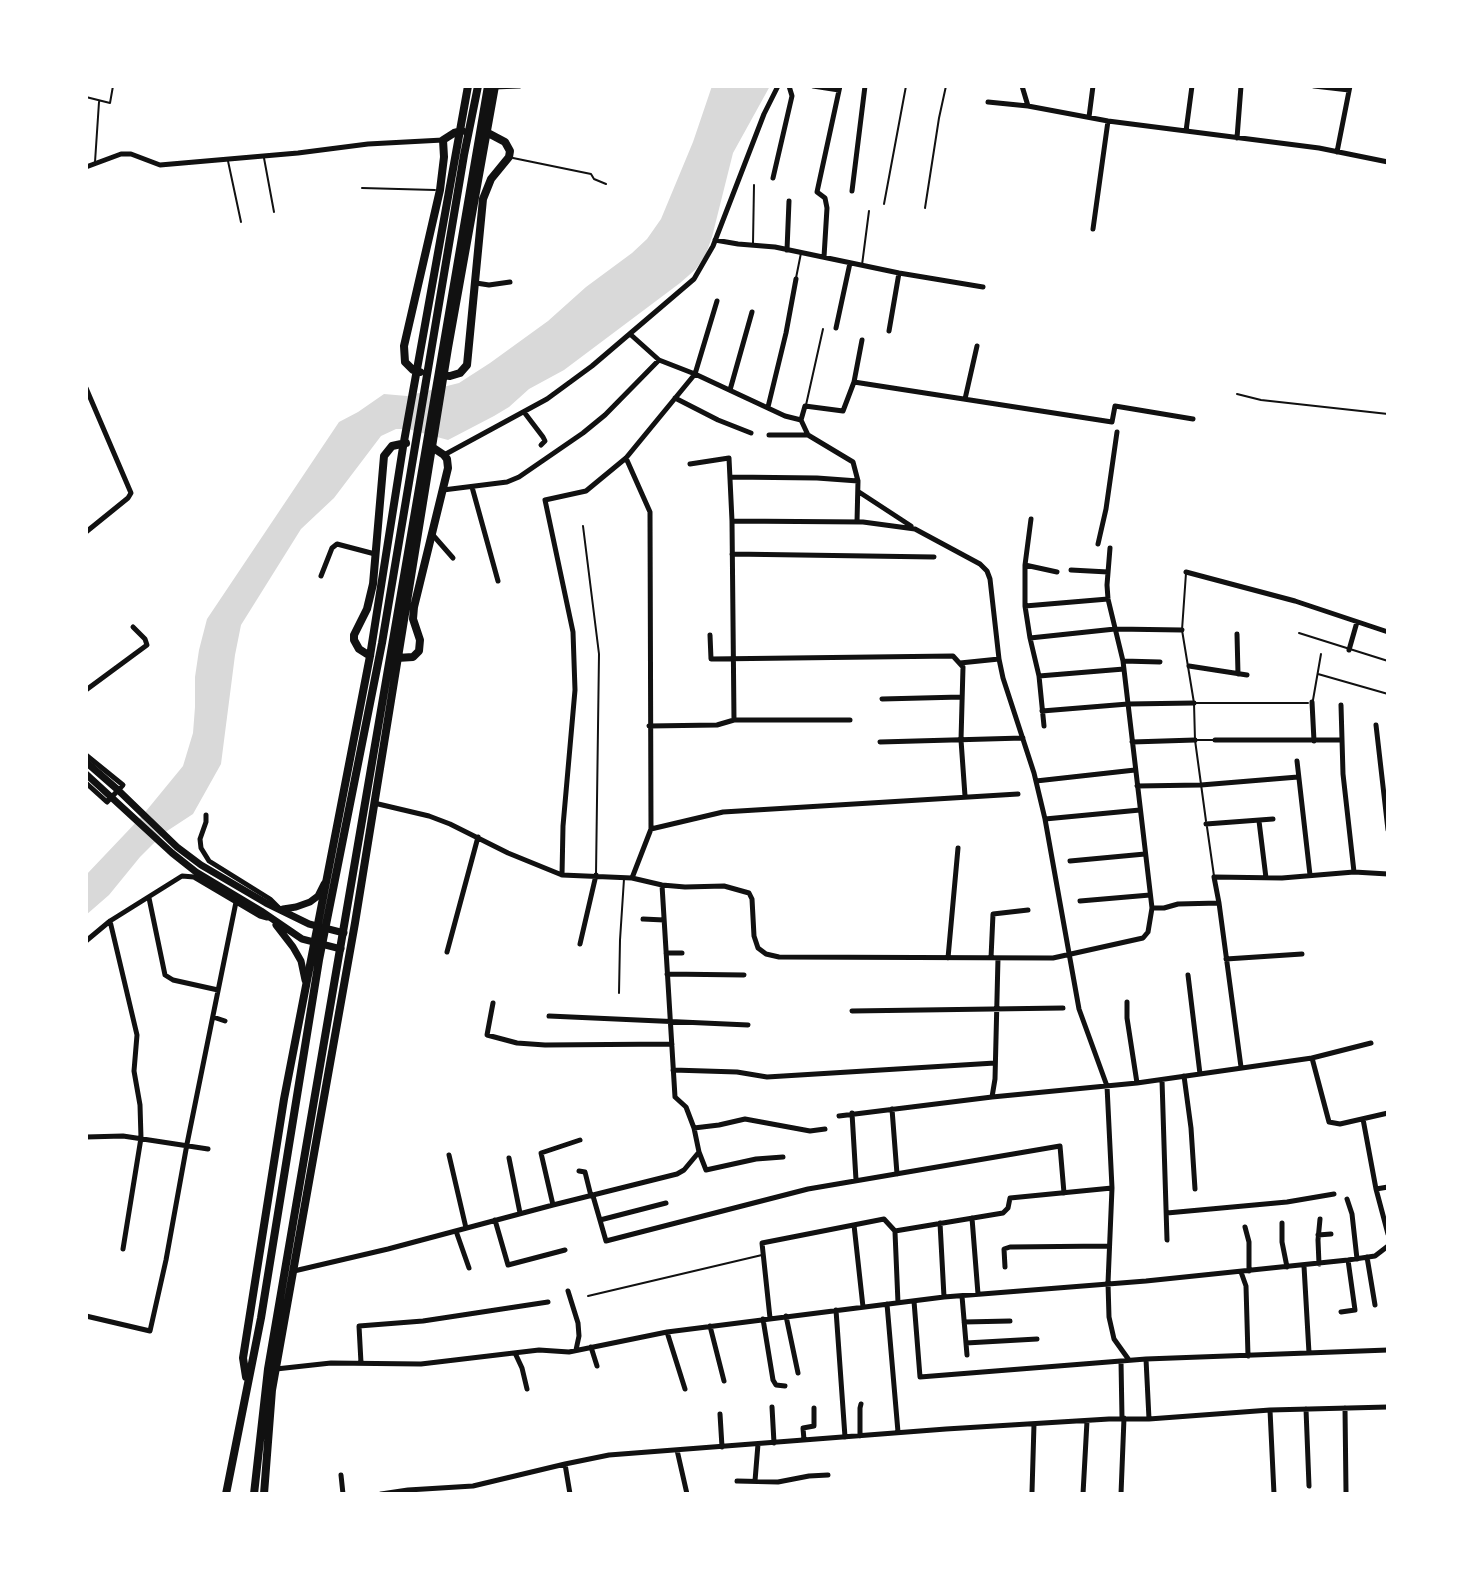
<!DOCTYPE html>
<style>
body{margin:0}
#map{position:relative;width:1474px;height:1580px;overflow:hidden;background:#fff;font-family:"Times New Roman",serif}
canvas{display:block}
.frame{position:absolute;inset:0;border:88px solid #fff;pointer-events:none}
</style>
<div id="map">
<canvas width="1474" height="1580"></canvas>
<div class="frame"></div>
</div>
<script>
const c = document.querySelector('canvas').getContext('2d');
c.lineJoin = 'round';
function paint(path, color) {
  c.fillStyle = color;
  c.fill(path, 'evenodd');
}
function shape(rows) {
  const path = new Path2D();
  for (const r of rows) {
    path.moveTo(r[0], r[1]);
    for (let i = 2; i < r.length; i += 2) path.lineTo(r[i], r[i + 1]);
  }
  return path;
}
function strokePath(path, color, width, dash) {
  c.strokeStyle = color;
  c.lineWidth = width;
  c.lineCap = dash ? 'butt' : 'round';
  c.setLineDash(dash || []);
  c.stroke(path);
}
paint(shape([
 [712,86,770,86,733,153,712,237,706,254,696,269,680,283,564,370,529,389,509,407,494,416,448,440,408,429,396,429,381,436,334,498,301,529,241,625,235,655,221,764,193,814,164,833,140,857,109,895,86,915,86,875,142,816,183,766,193,733,195,707,195,677,199,650,207,619,339,422,358,412,384,394,407,396,459,383,490,363,548,321,586,287,632,253,647,239,661,219,693,142]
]), '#d9d9d9');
strokePath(shape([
 [86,97,110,103,113,86],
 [264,158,274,212],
 [513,158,591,174,594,179,606,184],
 [228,161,241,222],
 [95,162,99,102],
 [362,188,435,190],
 [884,204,906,86],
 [925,208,939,118,946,86],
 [753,243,754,185],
 [862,265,869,211],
 [796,278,801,253],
 [1237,394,1261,400,1388,414],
 [806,405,823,329],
 [583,526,599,654,596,874],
 [1186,573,1182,630,1194,703,1195,740,1206,821],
 [1299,633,1388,661],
 [1318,674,1388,694],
 [1313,700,1321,654],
 [1195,703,1308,703],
 [1196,740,1214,740],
 [1207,827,1214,876],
 [619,993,620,940,624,879],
 [588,1296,762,1255]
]), '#111', 2);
strokePath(shape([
 [813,86,839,90],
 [1022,86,1028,106,1108,121,1319,148,1388,162],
 [1314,86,1349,90],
 [494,87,519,86],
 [988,102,1028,106],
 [1089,117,1093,86],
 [1186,131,1192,86],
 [1237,138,1241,86],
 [1337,152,1350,86],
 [86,167,121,154,131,154,160,165,298,153,368,144,443,140],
 [773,178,792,96,789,86],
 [852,191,865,86],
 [1093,229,1108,121],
 [715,240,738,244,775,247,899,273,983,287],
 [787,250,789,201],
 [824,257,827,208,825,198,817,192,840,86],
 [476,283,489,285,510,282],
 [836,328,850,263],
 [889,331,899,273],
 [630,334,659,360,695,374,785,416,801,420],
 [854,382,1112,422,1115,406,1193,419],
 [86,388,131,493,128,498,86,532],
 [730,390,752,312],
 [675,398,718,420,751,433],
 [965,399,977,346],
 [768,407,786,333,796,279],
 [524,412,543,437,545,441,541,445],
 [801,420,805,406,843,411,854,382,862,340],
 [801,420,808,435],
 [769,435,808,435,853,462,858,481,857,522],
 [444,455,547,399,592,366,694,279,713,246,764,114,778,86],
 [626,458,650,512,651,829,632,878],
 [690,464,729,458,732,521,734,720],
 [731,477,817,478,858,481],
 [472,487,498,581],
 [443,490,507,482,519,477,583,433,605,415,659,360],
 [859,492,911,526],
 [1031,519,1025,565,1025,606,1030,638,1039,676,1044,726],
 [732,521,863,522,915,529,980,564,987,571,990,579,999,659,1003,678,1034,773,1045,819,1079,1009,1107,1086,1112,1188,1108,1283,1109,1317,1114,1339,1129,1360],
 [432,534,453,558],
 [1098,544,1106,509,1117,432],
 [1110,548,1107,585,1108,599,1123,661,1152,908],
 [732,554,934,557],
 [1025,565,1057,572],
 [1071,570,1108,572],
 [1186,572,1295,601,1388,632],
 [321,576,332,548,337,544,375,554],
 [1025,606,1108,599],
 [1237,634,1238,674],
 [710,635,711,659,953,656,963,667,961,740,965,796],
 [1030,638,1115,629,1182,630],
 [1349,650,1357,622],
 [1123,661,1160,662],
 [960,663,999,659],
 [1189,666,1247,675],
 [1039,676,1124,669],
 [86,690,147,645,145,639,133,627],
 [882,699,961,697],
 [1312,702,1314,741],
 [1341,705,1343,774,1354,872],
 [1042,711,1128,704,1194,703],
 [1376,725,1388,830],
 [649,726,717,725,734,720,850,720],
 [1215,740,1342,740],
 [880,742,1023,738],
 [1132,742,1195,740],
 [86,755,123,785,107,802,86,783],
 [1297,761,1310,875],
 [1036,781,1135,770],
 [1137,786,1201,785,1298,777],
 [374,803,429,816,450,824,508,853,562,875,632,878,662,885,685,887,724,886,749,893,752,899,754,936,758,948,766,954,779,957,1053,958,1143,938,1148,932,1152,908,1164,908,1178,904,1219,903,1214,877,1282,878,1354,872,1388,874],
 [206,815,206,822,200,839,201,848,209,861,270,899,279,908],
 [1045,819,1140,810],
 [1259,821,1266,878],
 [1206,824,1273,819],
 [651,829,723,812,1018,794],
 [1070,861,1145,854],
 [562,875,563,826,575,690,573,632,545,500,586,491,626,458,695,374,717,301],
 [149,898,165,975,173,980,218,990],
 [1080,901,1150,895],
 [1219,903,1241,1067],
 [643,919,664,920],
 [110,921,137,1035,134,1071,140,1105,141,1138,123,1249],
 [86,941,110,921,182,876,194,877,260,916,267,918],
 [580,944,596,875],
 [447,952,478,837],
 [666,953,682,953],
 [948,958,958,848],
 [991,958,993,914,1028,910],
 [998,958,995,1079,992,1097,1137,1083,1312,1058,1371,1043],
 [1226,959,1302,954],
 [667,974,744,975],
 [1188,975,1200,1074],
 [1127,1002,1127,1018,1137,1083],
 [493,1003,487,1035,517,1043,545,1045,672,1044],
 [852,1011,1063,1008],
 [549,1016,748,1025],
 [213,1017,225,1021],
 [1312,1058,1329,1122,1340,1124,1388,1113],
 [673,1070,737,1072,767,1077,995,1063],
 [1184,1076,1191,1128,1195,1189],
 [1162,1080,1167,1240],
 [892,1109,897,1174],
 [852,1113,856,1180],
 [839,1116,992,1097],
 [1363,1119,1376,1189,1388,1234],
 [694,1128,719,1125,745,1119,810,1131,825,1129],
 [86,1137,123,1136,208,1149],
 [699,1152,706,1170,756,1159,783,1157],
 [449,1155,466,1228],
 [509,1158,520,1213],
 [579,1171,585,1172,591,1196],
 [1376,1189,1388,1187],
 [593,1196,606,1241,808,1189,1060,1146,1064,1193],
 [1347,1199,1352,1214,1357,1259],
 [553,1205,541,1153,580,1140],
 [1167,1213,1287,1202,1334,1194],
 [972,1218,978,1294],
 [495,1220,508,1265,565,1250],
 [600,1220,666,1203],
 [940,1223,944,1297],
 [1282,1223,1282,1242,1287,1267],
 [854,1225,863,1307],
 [1245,1227,1249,1242,1249,1271],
 [456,1231,469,1268],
 [895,1232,898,1303],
 [1318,1235,1331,1234],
 [1367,1257,1375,1305],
 [1319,1264,1318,1240,1320,1219],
 [1304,1266,1309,1353],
 [1005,1267,1004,1249,1010,1247,1108,1246],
 [294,1271,388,1249,553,1205,677,1174,684,1170,699,1152,694,1128,686,1107,675,1097,662,885],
 [1241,1272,1246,1286,1248,1356],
 [568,1291,578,1323,579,1336,576,1350],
 [962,1296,967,1355],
 [914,1301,920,1377,1146,1359,1388,1350],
 [887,1304,898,1432],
 [836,1310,845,1437],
 [1341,1312,1355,1310,1348,1260],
 [86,1316,150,1331,166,1260,187,1144,236,902],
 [786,1316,798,1373],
 [770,1318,762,1243,884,1219,895,1231,1003,1213,1008,1208,1010,1198,1112,1188],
 [763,1319,773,1380,776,1385,785,1386],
 [964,1322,1010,1321],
 [710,1326,724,1381],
 [667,1332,685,1389],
 [966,1343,1037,1339],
 [591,1347,597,1366],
 [515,1353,522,1368,527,1389],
 [1146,1359,1149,1419],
 [1121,1361,1122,1418],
 [361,1363,359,1326,423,1321,548,1302],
 [276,1369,331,1363,421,1364,539,1350,569,1352,667,1332,944,1297,1146,1281,1348,1260,1375,1256,1388,1246],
 [772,1407,774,1443],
 [1345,1408,1346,1492],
 [1306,1409,1309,1486],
 [1270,1410,1274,1494],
 [720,1414,722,1447],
 [860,1436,860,1408,861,1404],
 [804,1440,803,1428,814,1426,814,1408],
 [677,1450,687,1494],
 [565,1464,570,1494],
 [341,1475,343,1494],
 [737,1481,778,1482,809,1476,828,1475],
 [755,1481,758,1444],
 [1032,1492,1034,1424],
 [381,1494,408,1490,473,1486,565,1464,609,1455,946,1429,1109,1419,1149,1419,1270,1410,1388,1407],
 [1083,1494,1087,1421],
 [1121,1494,1124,1418]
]), '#111', 5);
strokePath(shape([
 [86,762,118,790,177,847,201,865,266,903,309,924,344,933],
 [86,774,172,853,196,872,261,911,302,939,341,949],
 [283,909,296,907,310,902,318,896,324,884],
 [276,925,293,947,301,961,305,980]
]), '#111', 7);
strokePath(shape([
 [420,372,413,370,405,362,404,346,440,190,444,157,443,140,454,133,462,131],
 [441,375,450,376,460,373,467,365,483,199,491,179,509,157,510,151,505,142,488,133],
 [370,656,359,649,354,640,354,635,367,609,373,584,384,456,392,446,406,443],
 [397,658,413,657,419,651,420,640,413,619,414,607,448,468,447,459,444,455,435,449,427,447],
 [246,1377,243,1358,284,1099,370,656,403,447,468,86],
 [226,1494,261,1318,319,960,382,643,464,155,478,86],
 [254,1494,268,1369,488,86],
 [264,1494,272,1390,355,923,448,348,495,86]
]), '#111', 8);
</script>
